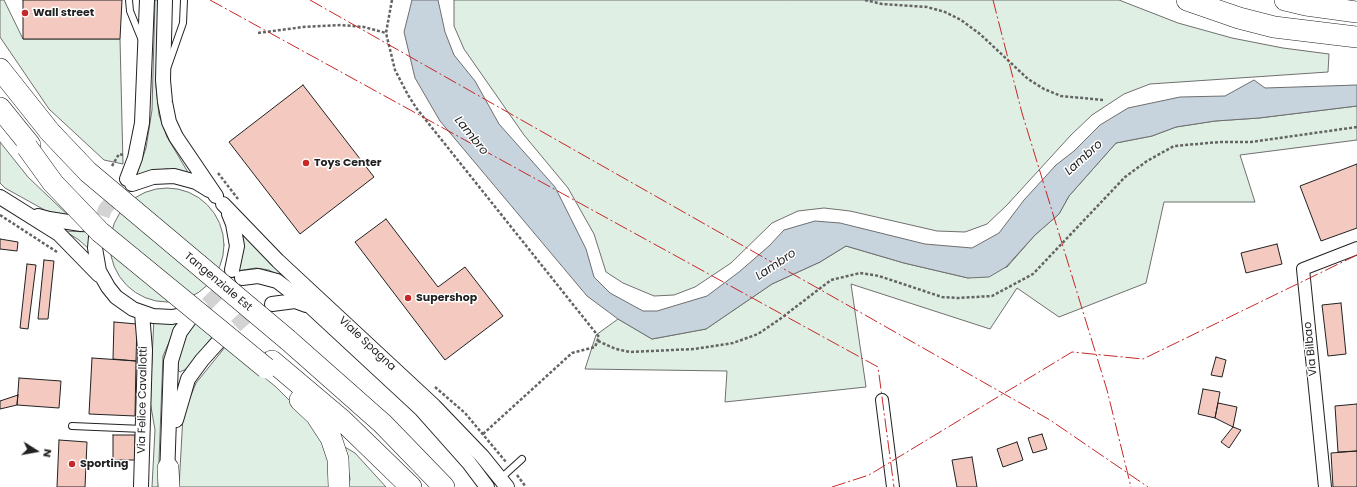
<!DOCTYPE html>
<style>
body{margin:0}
#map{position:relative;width:1357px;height:487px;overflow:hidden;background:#fff;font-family:Poppins,sans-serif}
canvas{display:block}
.north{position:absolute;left:16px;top:431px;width:40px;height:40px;-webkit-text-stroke:3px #fff;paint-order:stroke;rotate:101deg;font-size:11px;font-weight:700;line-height:16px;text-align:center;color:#222}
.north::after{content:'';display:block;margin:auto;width:14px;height:18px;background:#222;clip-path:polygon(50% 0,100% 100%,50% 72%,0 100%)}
</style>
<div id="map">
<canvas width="1357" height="487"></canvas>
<div class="north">N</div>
</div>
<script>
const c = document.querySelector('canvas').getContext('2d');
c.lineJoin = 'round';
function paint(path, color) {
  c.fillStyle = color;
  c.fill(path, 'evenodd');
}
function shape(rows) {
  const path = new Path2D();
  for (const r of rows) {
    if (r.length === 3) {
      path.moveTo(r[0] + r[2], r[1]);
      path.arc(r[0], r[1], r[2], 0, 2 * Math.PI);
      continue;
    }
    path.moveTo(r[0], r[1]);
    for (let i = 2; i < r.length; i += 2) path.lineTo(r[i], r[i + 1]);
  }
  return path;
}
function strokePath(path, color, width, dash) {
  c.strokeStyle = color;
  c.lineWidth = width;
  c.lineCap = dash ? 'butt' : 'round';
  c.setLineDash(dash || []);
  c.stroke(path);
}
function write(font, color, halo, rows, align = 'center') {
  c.font = font + ' Poppins,sans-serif';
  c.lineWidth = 3;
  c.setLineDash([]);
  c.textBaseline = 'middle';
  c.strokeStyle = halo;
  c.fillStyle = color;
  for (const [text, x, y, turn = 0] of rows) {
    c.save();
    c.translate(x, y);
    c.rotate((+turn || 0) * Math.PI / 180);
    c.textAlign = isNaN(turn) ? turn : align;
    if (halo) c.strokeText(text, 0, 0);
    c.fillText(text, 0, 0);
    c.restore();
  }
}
const green = shape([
 [0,0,4,0,23,39,120,39,123,164,104,160,49,109,0,37,0,0],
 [155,0,158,0,156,86,159,115,167,137,189,174,167,169,149,171,136,177,146,148,152,110,155,0],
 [454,0,1119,0,1178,23,1232,38,1283,48,1329,54,1328,72,1150,84,1124,94,1092,115,1071,135,1007,205,987,224,965,232,937,231,850,211,824,208,798,211,772,223,731,263,695,287,674,295,654,296,623,283,606,272,594,234,568,188,524,135,464,49,454,26,454,0],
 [1357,106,1357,140,1240,155,1255,202,1164,202,1146,283,1059,317,1017,288,990,329,851,284,866,387,725,402,727,371,585,369,596,335,618,319,652,339,706,329,772,284,820,262,846,246,904,263,968,278,1007,267,1035,235,1059,214,1069,196,1116,143,1152,136,1176,127,1215,121,1259,118,1357,106],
 [0,142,28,177,73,220,50,213,5,188,0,183,0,142],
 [167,245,57],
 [241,229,288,281,269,270,256,268,237,271,241,229],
 [65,231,89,232,90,250,79,240,65,231],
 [154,318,179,319,163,356,158,487,152,487,155,430,150,401,154,318],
 [196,321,213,336,186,369,180,372,178,370,177,360,185,338,196,321],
 [226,346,276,387,314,425,329,448,333,487,179,487,183,415,196,383,226,346],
 [343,446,355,453,386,487,348,487,350,479,343,446]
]);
paint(green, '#e0efe3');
strokePath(green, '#6f6f6f', 1);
const water = shape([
 [412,0,438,0,445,32,454,55,475,81,499,124,555,187,586,249,594,277,610,293,643,311,657,311,707,296,739,272,769,246,784,230,815,221,840,223,925,244,972,248,999,233,1024,200,1056,165,1074,151,1100,125,1128,108,1180,97,1225,96,1254,80,1265,88,1357,85,1357,106,1259,118,1215,121,1176,127,1152,136,1116,143,1069,196,1059,214,1035,235,1006,267,989,277,968,278,904,263,846,246,820,262,772,284,706,329,652,339,618,319,587,296,440,121,415,78,404,32,412,0]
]);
paint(water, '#c7d3dd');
strokePath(water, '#6f6f6f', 1);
const building = shape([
 [23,0,122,0,120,39,23,39,23,0],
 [303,85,374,177,300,234,229,142,303,85],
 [1357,164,1357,228,1321,241,1300,186,1357,164],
 [386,219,438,287,465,267,503,316,445,360,355,242,386,219],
 [0,239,18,242,17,251,0,249,0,239],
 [1277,244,1282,264,1246,273,1241,253,1277,244],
 [44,260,54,261,48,319,38,319,44,260],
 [27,264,36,265,28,329,20,328,27,264],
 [1341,303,1346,354,1328,356,1322,305,1341,303],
 [114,322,137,324,136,361,113,359,114,322],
 [1216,357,1226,360,1222,377,1211,375,1216,357],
 [92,358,136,361,135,416,89,414,92,358],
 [19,378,61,381,59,408,17,405,19,378],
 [1203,389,1220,392,1215,418,1198,414,1203,389],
 [18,395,17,405,0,409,0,401,18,395],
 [1218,403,1237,407,1233,427,1215,418,1218,403],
 [1357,404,1357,451,1338,452,1335,406,1357,404],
 [1233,427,1241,430,1229,448,1221,442,1233,427],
 [1042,434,1047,449,1033,453,1028,438,1042,434],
 [113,435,135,435,135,460,113,460,113,435],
 [59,440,87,442,85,487,57,487,59,440],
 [1017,442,1023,460,1003,467,997,449,1017,442],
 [1357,451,1357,487,1333,487,1331,453,1357,451],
 [972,457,977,487,957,487,952,460,972,457]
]);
paint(building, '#f3c9c0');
strokePath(building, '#222', 1);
strokePath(shape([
 [96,236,105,209,112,201,132,184],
 [188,313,207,304,222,289,228,280],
 [220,340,248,315,260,308]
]), '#d3d3d3', 14, [14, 7]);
const service = shape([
 [129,0,130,11,141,38],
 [168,66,183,23,184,0],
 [72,426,143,429],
 [500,479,522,459]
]);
const minor = shape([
 [882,400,893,487],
 [1325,487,1303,269,1357,248]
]);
const tertiary = shape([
 [165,0,163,80,165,102,169,122,176,137,216,196],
 [127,179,135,158,142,123,147,0],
 [132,184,153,177,174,176,196,182,209,190],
 [0,197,59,234,99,275],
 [223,204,278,261,434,406,482,456,507,487],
 [229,214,233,224,237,246,232,270],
 [38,216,49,219,81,224],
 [96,237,95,248,99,271,108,287,116,297,133,309,153,316,172,317,187,314],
 [242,278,258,276,277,281,311,307,421,409,469,463,487,487],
 [272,304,295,301,306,305],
 [176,420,188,379,202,360,220,340],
 [167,477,171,361,180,332,191,317],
 [141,487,145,350,142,313]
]);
const motorway = shape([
 [1187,0,1239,18,1274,27,1357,37],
 [1285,0,1306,5,1357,12],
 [0,69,50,132],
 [0,108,30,145],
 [288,340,383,424,444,487],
 [272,361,342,420,411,487],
 [300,400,316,415,331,438,338,459,339,487],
 [168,468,169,487]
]);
strokePath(service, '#222', 8);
strokePath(minor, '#222', 14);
strokePath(tertiary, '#222', 16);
strokePath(motorway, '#222', 22);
strokePath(shape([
 [392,0,386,33,395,70,408,95,417,109,599,337,595,347,572,353,483,434],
 [865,0,882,4,927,7,945,12,961,20,980,34,1028,79,1044,89,1061,96,1103,100],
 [258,33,303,27,341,25,364,27,386,33],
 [112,166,119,154,123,155],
 [218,173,238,199],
 [0,215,57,252],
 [598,341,616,349,630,352,694,349,733,343,758,334,780,319,831,280,860,273,879,276,942,297,958,298,992,296,1033,274,1125,177,1147,161,1174,146,1220,142,1251,142,1357,127],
 [435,387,465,413,506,462],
 [517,475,526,487]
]), '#646464', 2.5, [3, 2]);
strokePath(service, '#fff', 6);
strokePath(minor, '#fff', 12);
strokePath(tertiary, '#fff', 14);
strokePath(motorway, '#fff', 21);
const motorwayBridge = shape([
 [50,132,88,172,288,340],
 [27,147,53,183,100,232,266,368]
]);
strokePath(motorwayBridge, '#222', 22, []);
strokePath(motorwayBridge, '#fff', 21);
strokePath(shape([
 [210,0,878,367,894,487],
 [310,0,1050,420,1148,487],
 [993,0,1022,113,1107,390,1131,487],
 [832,487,869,475,1072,352,1143,359,1357,255]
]), '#c62828', 1, [14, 3, 2, 3]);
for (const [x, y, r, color] of [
 [25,13,4,"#c62828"],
 [306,163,4,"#c62828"],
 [408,298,4,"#c62828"],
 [72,464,4,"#c62828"]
]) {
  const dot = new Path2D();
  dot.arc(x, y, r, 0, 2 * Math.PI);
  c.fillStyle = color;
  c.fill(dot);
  strokePath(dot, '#fff', 1.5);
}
write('bold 11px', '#222', '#fff', [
 ["Wall street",33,13],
 ["Toys Center",314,163],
 ["Supershop",416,298],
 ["Sporting",80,464]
], 'left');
write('11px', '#222', '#fff', [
 ["Tangenziale Est",218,282,40],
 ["Viale Spagna",367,344,43],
 ["Via Bilbao",1311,349,-96],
 ["Via Felice Cavallotti",143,400,-89]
]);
write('italic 12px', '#222', '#fff', [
 ["Lambro",471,136,51],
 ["Lambro",1084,158,-42],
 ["Lambro",776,265,-34]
]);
</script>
